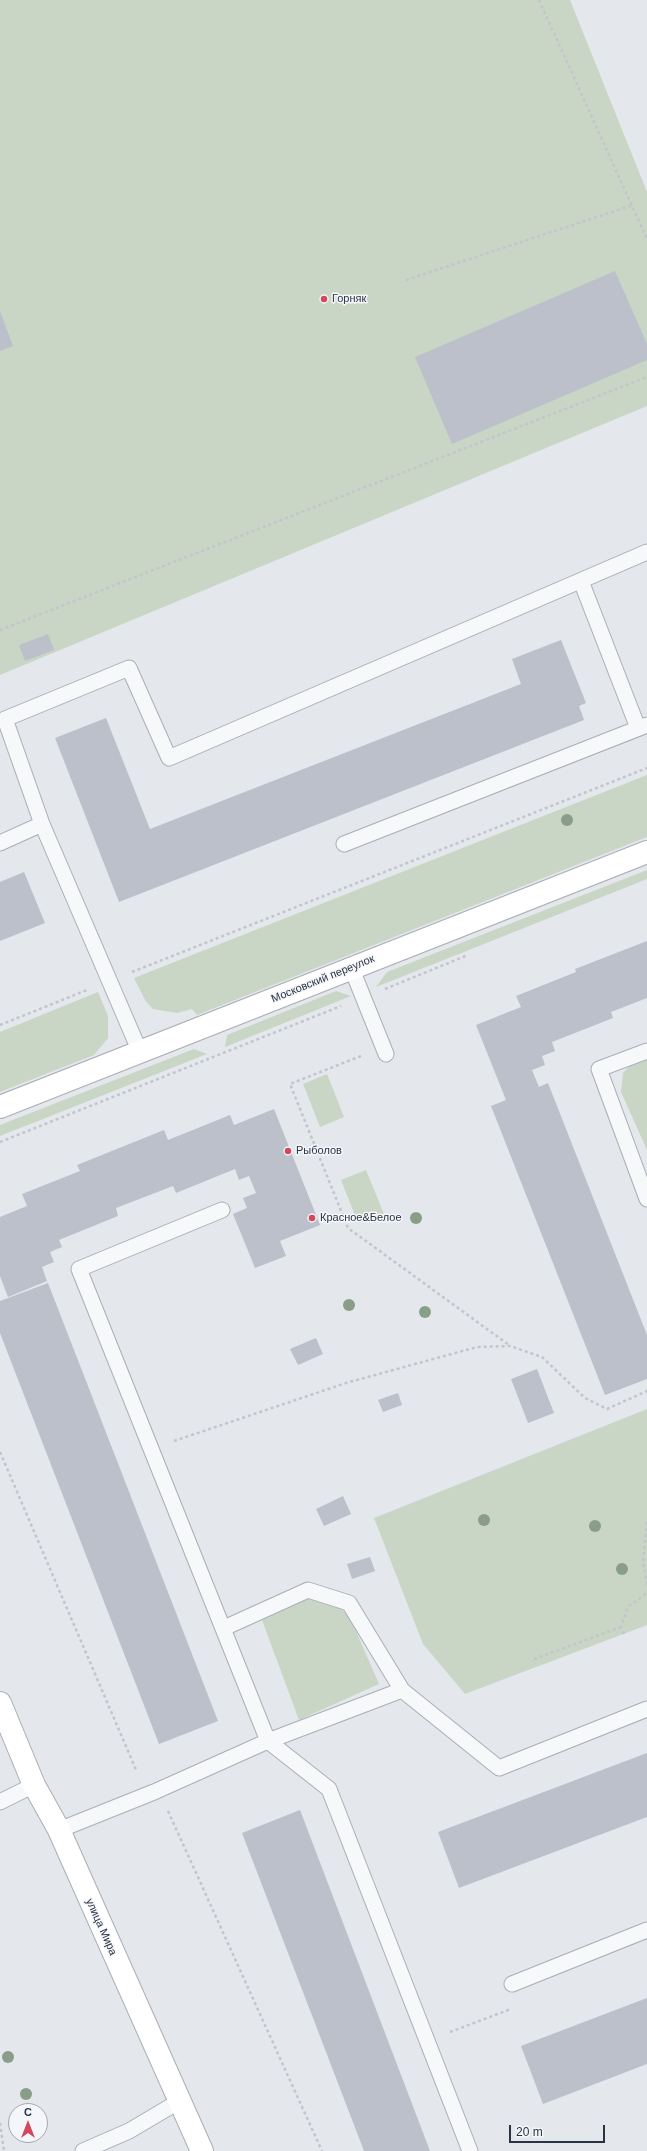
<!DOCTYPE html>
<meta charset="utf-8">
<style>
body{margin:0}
#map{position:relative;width:647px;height:2151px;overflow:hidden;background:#e4e7ec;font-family:Helvetica,sans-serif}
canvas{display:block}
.north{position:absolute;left:8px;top:2103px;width:40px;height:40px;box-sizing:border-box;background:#f4f6f9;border:1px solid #a4a8b1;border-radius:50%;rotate:0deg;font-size:11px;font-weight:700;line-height:16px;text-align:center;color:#2b3445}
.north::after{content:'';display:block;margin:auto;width:14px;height:18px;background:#d1495b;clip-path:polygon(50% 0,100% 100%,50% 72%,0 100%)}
.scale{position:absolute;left:509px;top:2125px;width:96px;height:18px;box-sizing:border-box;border:2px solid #2b3445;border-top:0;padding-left:5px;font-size:12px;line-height:14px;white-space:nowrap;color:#2b3445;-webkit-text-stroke:3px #f4f6f9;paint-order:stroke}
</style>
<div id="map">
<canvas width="647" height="2151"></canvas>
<div class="north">С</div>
<div class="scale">20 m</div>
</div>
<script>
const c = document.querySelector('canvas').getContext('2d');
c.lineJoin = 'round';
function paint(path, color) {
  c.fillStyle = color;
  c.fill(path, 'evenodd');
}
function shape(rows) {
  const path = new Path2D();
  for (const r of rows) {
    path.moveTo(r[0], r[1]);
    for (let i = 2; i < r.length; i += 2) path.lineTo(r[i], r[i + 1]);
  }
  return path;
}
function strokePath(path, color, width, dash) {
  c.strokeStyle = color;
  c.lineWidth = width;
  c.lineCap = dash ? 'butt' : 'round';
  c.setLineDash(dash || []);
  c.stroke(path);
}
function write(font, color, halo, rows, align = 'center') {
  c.font = font + ' Helvetica,sans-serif';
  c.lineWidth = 3;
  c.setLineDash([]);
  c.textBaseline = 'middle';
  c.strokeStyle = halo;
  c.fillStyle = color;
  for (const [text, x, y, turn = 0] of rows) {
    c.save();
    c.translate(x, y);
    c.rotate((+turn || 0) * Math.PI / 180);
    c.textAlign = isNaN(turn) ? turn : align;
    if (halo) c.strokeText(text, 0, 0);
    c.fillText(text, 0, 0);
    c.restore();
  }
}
paint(shape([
 [0,0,570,0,647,192,647,406,0,675],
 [647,775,647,837,197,1015,192,1009,177,1013,153,1009,145,1000,134,978],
 [647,870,647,879,376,987,387,972],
 [336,991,351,996,225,1047,227,1035],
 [98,992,108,1016,108,1038,94,1055,0,1092,0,1032],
 [194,1049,207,1054,0,1136,0,1125],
 [647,1056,647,1150,621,1092,623,1073,633,1062],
 [327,1074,344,1117,320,1127,303,1084],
 [366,1170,384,1214,358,1223,341,1180],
 [647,1409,647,1625,465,1694,423,1644,374,1518],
 [307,1599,329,1601,349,1615,379,1684,299,1720,262,1620]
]), '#c9d6c5');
paint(shape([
 [615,271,647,344,647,360,452,444,415,357],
 [0,311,13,346,0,351],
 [48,634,54,650,25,661,19,645],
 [561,640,586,703,579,706,584,720,119,902,55,738,106,718,150,829,521,684,512,659],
 [24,872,45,923,0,941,0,882],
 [647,941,647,998,611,1012,613,1018,552,1042,555,1051,542,1056,545,1065,532,1070,539,1087,548,1083,647,1335,647,1379,605,1395,491,1106,506,1100,476,1025,521,1007,516,996,576,972,575,969],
 [274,1109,320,1225,280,1241,286,1256,255,1268,233,1214,247,1208,243,1198,256,1193,249,1176,239,1180,235,1169,176,1193,173,1186,116,1208,118,1216,59,1240,62,1247,50,1252,54,1262,42,1267,47,1281,8,1297,0,1276,0,1217,27,1206,22,1194,80,1171,77,1165,164,1130,168,1140,230,1115,234,1125],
 [48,1283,218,1721,159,1744,0,1333,0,1301],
 [316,1338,323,1354,298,1365,290,1349],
 [537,1369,554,1413,528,1423,511,1379],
 [398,1393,402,1405,383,1412,378,1400],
 [343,1496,351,1514,324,1526,316,1509],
 [370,1557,375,1571,352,1579,347,1564],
 [647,1753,647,1817,459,1888,438,1832],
 [300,1810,430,2151,364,2151,242,1833],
 [647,1998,647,2064,543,2104,521,2046]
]), '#bbc0ca');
const lane = shape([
 [581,581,638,728],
 [0,843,42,824],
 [344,844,647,725],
 [351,967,386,1054],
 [647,1051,599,1069,647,1199],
 [140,1052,42,824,5,719,129,668,169,758,647,552],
 [222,1210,79,1269,268,1741,329,1789,470,2151],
 [224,1628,308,1590,349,1603,402,1690],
 [0,1802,34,1785],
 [59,1830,154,1792,268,1741,402,1690,499,1768,647,1709],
 [512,1984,647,1930],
 [83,2151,129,2131,178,2102]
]);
const secondary = shape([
 [0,1107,647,852],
 [0,1703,34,1785,59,1830,202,2151]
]);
strokePath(lane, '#a9aeb7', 17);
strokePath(secondary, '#a9aeb7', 24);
strokePath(shape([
 [539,0,647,239],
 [406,280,633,205],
 [0,630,647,377],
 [132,972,647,768],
 [385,989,468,955],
 [0,1025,87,990],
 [361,1056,290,1084,348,1228,509,1345],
 [0,1142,341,1006],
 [174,1441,346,1383,477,1347,510,1346,542,1357,585,1398,607,1409,647,1391],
 [0,1452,137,1772],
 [647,1522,643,1561,647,1585],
 [624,1634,621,1627,628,1607,647,1593],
 [534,1659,621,1627],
 [168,1811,322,2151],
 [450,2032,511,2009],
 [0,2123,4,2151]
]), '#c2c5cb', 2.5, [3, 3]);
strokePath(lane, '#f7f8fa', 15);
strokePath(secondary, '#fff', 22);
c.fillStyle = '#899d89';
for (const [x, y] of [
 [567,820],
 [416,1218],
 [349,1305],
 [425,1312],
 [484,1520],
 [595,1526],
 [622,1569],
 [8,2057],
 [26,2094]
]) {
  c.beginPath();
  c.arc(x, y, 6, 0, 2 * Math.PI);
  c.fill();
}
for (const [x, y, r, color] of [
 [324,299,4,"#d1495b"],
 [288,1151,4,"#d1495b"],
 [312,1218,4,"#d1495b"]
]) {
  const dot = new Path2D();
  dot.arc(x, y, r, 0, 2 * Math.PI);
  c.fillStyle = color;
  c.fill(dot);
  strokePath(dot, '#f4f6f9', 1.5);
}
write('11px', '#2b3445', '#f4f6f9', [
 ["Горняк",332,299],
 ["Рыболов",296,1151],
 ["Красное&Белое",320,1218]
], 'left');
write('11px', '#2b3445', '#f4f6f9', [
 ["Московский переулок",323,979,-22],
 ["улица Мира",101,1927,66]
]);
</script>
